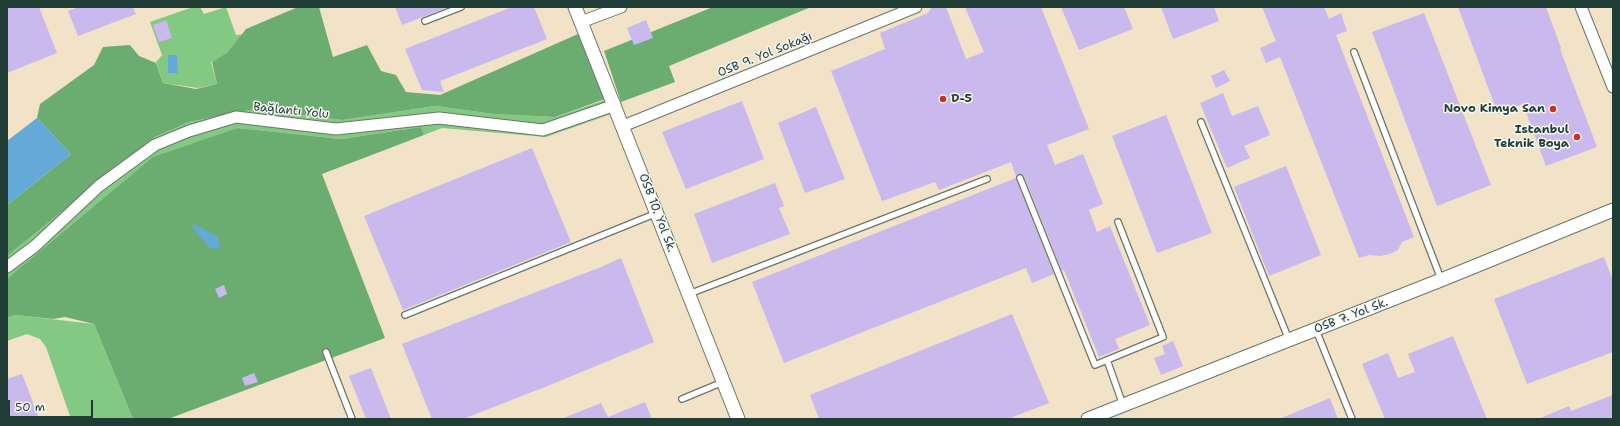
<!DOCTYPE html>
<meta charset="utf-8">
<style>
body{margin:0}
#map{position:relative;width:1620px;height:426px;overflow:hidden;background:#f1e2c8;font-family:"Shantell Sans",sans-serif}
canvas{display:block}
.frame{position:absolute;inset:0;border:8px solid #1f3d34;pointer-events:none}
.scale{position:absolute;left:8px;top:400px;width:85px;height:18px;box-sizing:border-box;border:2px solid #1f3d34;border-top:0;padding-left:5px;font-size:12px;line-height:14px;white-space:nowrap;color:#1f3d34;-webkit-text-stroke:3px #f6f6f2;paint-order:stroke}
</style>
<div id="map">
<canvas width="1620" height="426"></canvas>
<div class="frame"></div>
<div class="scale">50 m</div>
</div>
<script>
const c = document.querySelector('canvas').getContext('2d');
c.lineJoin = 'round';
function paint(path, color) {
  c.fillStyle = color;
  c.fill(path, 'evenodd');
}
function shape(rows) {
  const path = new Path2D();
  for (const r of rows) {
    path.moveTo(r[0], r[1]);
    for (let i = 2; i < r.length; i += 2) path.lineTo(r[i], r[i + 1]);
  }
  return path;
}
function strokePath(path, color, width, dash) {
  c.strokeStyle = color;
  c.lineWidth = width;
  c.lineCap = dash ? 'butt' : 'round';
  c.setLineDash(dash || []);
  c.stroke(path);
}
function write(font, color, halo, rows, align = 'center') {
  c.font = font + ' "Shantell Sans",sans-serif';
  c.lineWidth = 3;
  c.setLineDash([]);
  c.textBaseline = 'middle';
  c.strokeStyle = halo;
  c.fillStyle = color;
  for (const [text, x, y, turn = 0] of rows) {
    c.save();
    c.translate(x, y);
    c.rotate((+turn || 0) * Math.PI / 180);
    c.textAlign = isNaN(turn) ? turn : align;
    if (halo) c.strokeText(text, 0, 0);
    c.fillText(text, 0, 0);
    c.restore();
  }
}
paint(shape([
 [193,7,200,7,204,14,226,7,236,35,248,34,225,56,211,62,217,84,198,88,163,83,156,62,162,55,150,22],
 [605,100,611,114,546,137,442,128,424,135,421,127,341,139,238,128,7,279,7,256,155,137,189,122,255,109,342,120,435,106,494,114,555,117],
 [15,315,94,324,133,419,71,419,46,347,40,339,27,334,7,341,7,318]
]), '#84c983');
paint(shape([
 [298,7,319,7,333,57,367,45,381,71,396,75,406,92,440,95,578,34,605,99,555,117,494,114,435,106,342,120,255,109,189,122,155,137,7,256,7,205,71,154,37,118,40,104,94,65,103,47,130,45,139,56,156,63,163,83,196,89,217,84,212,62,227,53,246,29],
 [713,7,811,7,669,66,675,82,621,102,604,51],
 [421,127,424,135,322,174,385,338,168,419,133,419,94,324,65,317,53,319,15,315,7,318,7,279,153,157,238,128,341,139]
]), '#6bad71');
paint(shape([
 [168,55,177,55,178,73,168,73],
 [37,118,71,154,7,205,7,141],
 [194,224,217,236,220,243,218,249,210,248,192,227]
]), '#63aad9');
paint(shape([
 [7,7,39,7,57,53,7,73],
 [79,7,133,7,136,14,78,36,68,11],
 [395,7,446,7,446,8,402,25],
 [512,7,534,7,547,39,440,81,444,92,422,90,405,49],
 [932,7,946,7,966,59,984,52,965,7,1041,7,1089,129,1047,145,1055,165,1083,154,1103,204,1089,210,1097,232,1110,226,1150,325,1115,339,1119,349,1099,357,1064,270,1062,271,1024,176,1020,174,1016,176,1011,162,939,190,935,182,882,201,831,71,885,49,880,33,928,13],
 [1061,7,1124,7,1133,29,1079,50],
 [1161,7,1214,7,1219,21,1173,39],
 [1262,7,1324,7,1329,19,1341,13,1347,31,1336,35,1414,237,1402,242,1398,250,1390,254,1380,256,1369,255,1359,258,1280,57,1266,63,1260,48,1276,41],
 [1458,7,1546,7,1561,48,1560,49,1597,147,1546,166,1523,104,1498,114],
 [1424,13,1491,185,1437,206,1372,32],
 [166,20,172,38,159,42,153,25],
 [646,20,653,38,634,45,627,28],
 [1224,70,1230,81,1216,88,1211,76],
 [1223,93,1232,116,1258,106,1270,135,1244,146,1250,158,1227,168,1200,103],
 [742,101,764,159,686,189,662,132],
 [816,107,845,179,805,193,778,123],
 [1166,115,1212,233,1157,253,1112,136],
 [532,148,571,242,403,310,364,216],
 [1286,166,1321,255,1269,276,1234,187],
 [1016,178,1054,274,1032,283,1026,268,784,363,752,282],
 [775,183,784,206,779,208,790,234,712,263,694,214],
 [1604,257,1613,281,1613,352,1527,384,1494,299],
 [621,258,654,342,550,385,463,419,432,419,402,344,601,267],
 [224,285,227,294,219,298,215,289],
 [1012,314,1049,403,1008,419,819,419,810,395],
 [1453,336,1487,419,1385,419,1362,364,1388,353,1398,378,1415,372,1408,354],
 [1173,341,1183,366,1161,375,1154,358,1165,354,1162,346],
 [371,368,391,419,366,419,349,376],
 [254,373,258,382,245,386,242,378],
 [22,374,31,397,39,419,7,419,7,379],
 [1613,395,1613,419,1538,419,1569,406,1571,411],
 [1330,398,1338,419,1279,419],
 [645,402,652,419,561,419,601,403,608,417]
]), '#cab9ec');
const service = shape([
 [425,21,461,7],
 [1354,52,1441,279],
 [1201,122,1289,340],
 [1020,178,1095,365,1107,360,1123,405],
 [689,294,987,179],
 [405,315,657,213],
 [1316,330,1352,419],
 [326,352,352,419],
 [1107,360,1163,337,1118,222],
 [682,399,723,382]
]);
const minor = shape([
 [1581,7,1613,87],
 [581,22,621,7],
 [623,126,916,7],
 [7,267,35,246,99,186,155,145,189,131,236,117,336,129,439,118,543,130,615,105]
]);
const tertiary = shape([
 [575,7,738,419],
 [1088,419,1441,280,1613,210]
]);
strokePath(service, '#687768', 8);
strokePath(minor, '#687768', 13);
strokePath(tertiary, '#687768', 15);
strokePath(service, '#fff', 5.5);
strokePath(minor, '#fff', 11);
strokePath(tertiary, '#fff', 13);
for (const [x, y, r, color] of [
 [943,99,4,"#c8321e"],
 [1553,109,4,"#c8321e"],
 [1577,137,4,"#c8321e"]
]) {
  const dot = new Path2D();
  dot.arc(x, y, r, 0, 2 * Math.PI);
  c.fillStyle = color;
  c.fill(dot);
  strokePath(dot, '#f6f6f2', 1.5);
}
write('12px', '#1f3d34', '#f6f6f2', [
 ["OSB 9. Yol Sokağı",765,55,-22],
 ["Bağlantı Yolu",291,111,6],
 ["OSB 10. Yol Sk.",657,213,69],
 ["OSB 7. Yol Sk.",1351,316,-21]
]);
write('bold 12px', '#1f3d34', '#f6f6f2', [
 ["D-5",951,99,"left"],
 ["Novo Kimya San",1545,109],
 ["Istanbul",1569,130],
 ["Teknik Boya",1569,144]
], 'right');
</script>
